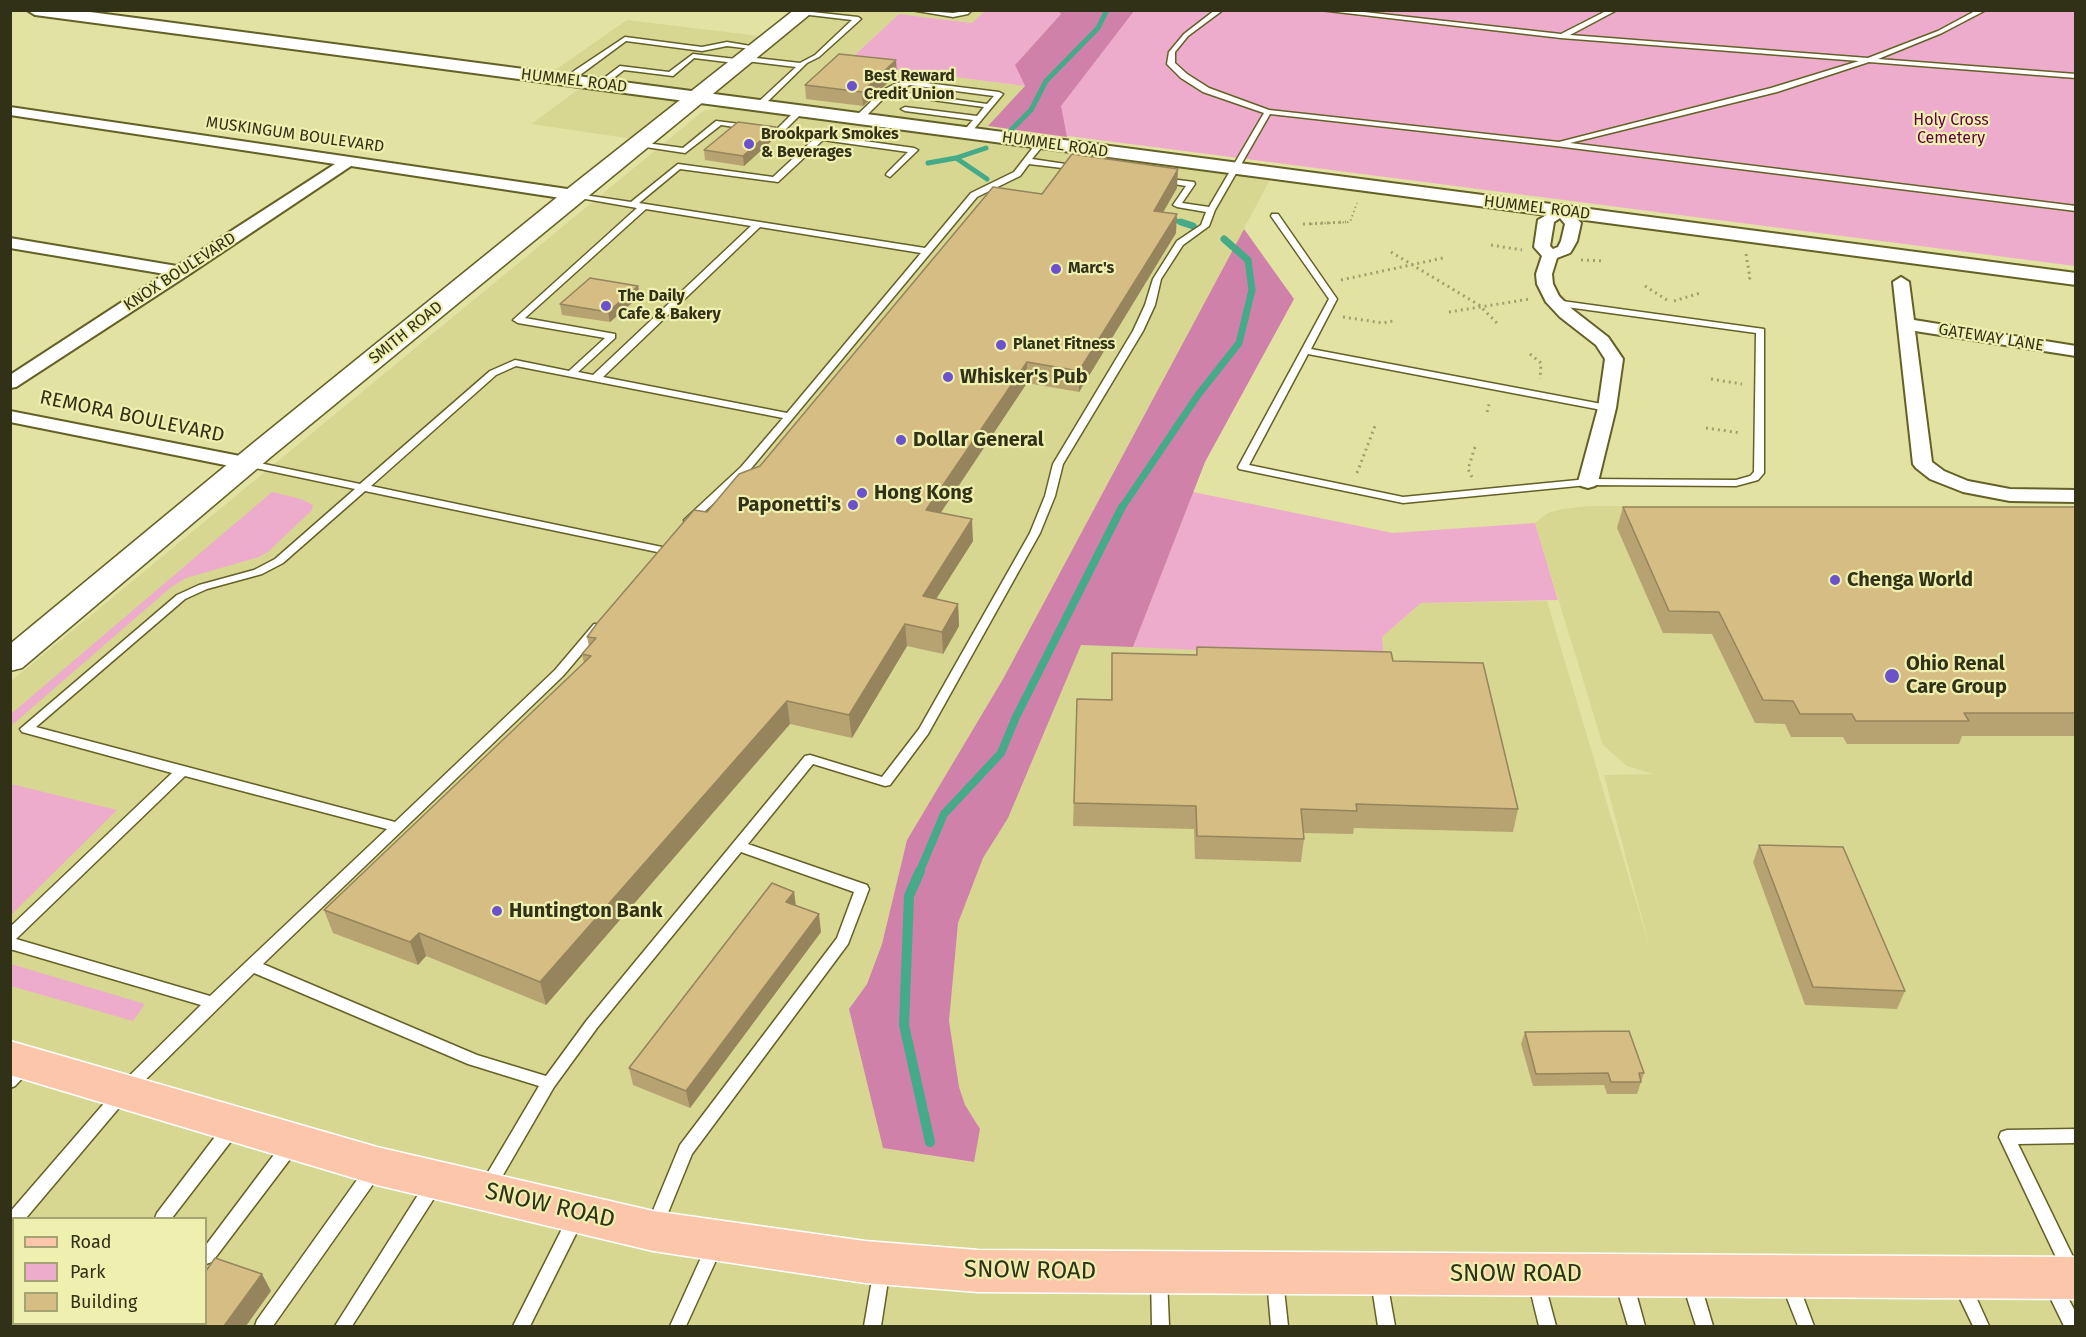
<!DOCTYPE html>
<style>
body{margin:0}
#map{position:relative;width:2086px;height:1337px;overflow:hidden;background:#e2e2a3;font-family:"Fira Sans",sans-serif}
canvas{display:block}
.frame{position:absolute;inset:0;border:12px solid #313118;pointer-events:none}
.legend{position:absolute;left:12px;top:1217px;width:195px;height:108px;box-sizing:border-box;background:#efefb0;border:2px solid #a3a373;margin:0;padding:8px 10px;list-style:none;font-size:18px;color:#313118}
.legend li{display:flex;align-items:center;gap:12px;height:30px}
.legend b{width:30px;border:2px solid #a3a373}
</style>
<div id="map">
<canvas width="2086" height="1337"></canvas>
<div class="frame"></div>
<ul class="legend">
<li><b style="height:8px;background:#fcc6aa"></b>Road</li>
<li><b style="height:16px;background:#edaccc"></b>Park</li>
<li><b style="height:16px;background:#d5bd83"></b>Building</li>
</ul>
</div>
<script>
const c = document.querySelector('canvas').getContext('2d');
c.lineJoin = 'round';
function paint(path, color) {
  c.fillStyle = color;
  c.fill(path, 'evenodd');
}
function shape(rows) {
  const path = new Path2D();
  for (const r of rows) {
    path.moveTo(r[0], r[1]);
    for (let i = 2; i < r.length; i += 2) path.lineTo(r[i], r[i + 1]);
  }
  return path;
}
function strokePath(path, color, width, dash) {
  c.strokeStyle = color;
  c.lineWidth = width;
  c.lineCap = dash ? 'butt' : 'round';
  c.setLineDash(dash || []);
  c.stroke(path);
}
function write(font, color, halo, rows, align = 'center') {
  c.font = font + ' "Fira Sans",sans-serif';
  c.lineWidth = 4.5;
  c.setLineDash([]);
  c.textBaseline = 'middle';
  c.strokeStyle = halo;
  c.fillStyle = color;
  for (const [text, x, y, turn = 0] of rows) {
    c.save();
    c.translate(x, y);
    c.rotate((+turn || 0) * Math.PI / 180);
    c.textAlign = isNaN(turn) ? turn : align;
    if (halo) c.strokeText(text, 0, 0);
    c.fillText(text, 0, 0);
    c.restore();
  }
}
paint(shape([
 [811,11,985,11,973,23,899,14,846,63,1025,86,983,133,695,95,640,140,531,124,590,81,548,75,627,20,776,38],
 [726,106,1272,176,1003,679,907,840,882,944,867,984,849,1009,883,1148,971,1162,943,1027,959,909,1081,644,1383,659,1382,637,1421,603,1547,601,1651,952,1604,775,1653,774,1627,766,1603,745,1535,523,1548,513,1562,509,1589,506,2075,506,2075,1326,11,1326,10,682,703,111],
 [14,1218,206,1218,206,1324,14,1324]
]), '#d7d791');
paint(shape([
 [1058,10,1061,14,1015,65,1025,86,846,63,899,14,972,23,985,11],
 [1115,11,2075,11,2075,266,1014,129],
 [272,492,301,499,313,505,312,510,269,551,259,557,186,578,170,588,11,726,11,714],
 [1193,492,1393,533,1535,523,1558,600,1421,603,1382,637,1384,659,1133,647],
 [11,784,117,810,11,915,10,784],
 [11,964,145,1004,133,1021,11,986]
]), '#edaccc');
paint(shape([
 [1058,11,1134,11,1061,106,1067,137,988,126,1025,86,1015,65,1061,14],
 [1244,229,1294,299,1205,462,1133,647,1081,645,1008,818,983,858,958,923,949,1021,959,1087,965,1105,980,1129,974,1162,883,1148,849,1009,867,984,882,944,907,840,1003,679]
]), '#cf81a9');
strokePath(shape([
 [1011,130,1031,110,1046,81,1098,28,1107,10],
 [986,148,956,158,987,179],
 [928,163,956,158],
 [1168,218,1186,224]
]), '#4a8', 5);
strokePath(shape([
 [1181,222,1193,226],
 [1121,509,1198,395,1239,343,1252,290,1248,260,1224,239]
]), '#4a8', 7);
strokePath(shape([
 [919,873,944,814,1001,753,1016,717,1122,507]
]), '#4a8', 8);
strokePath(shape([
 [920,871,909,896,904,1025,930,1142]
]), '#4a8', 10);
const service = shape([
 [911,10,953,13,972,10,968,14,953,17,911,10],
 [1215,10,1223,10,1188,36,1175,52,1175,63,1187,74,1209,88,1269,110,1559,142,1771,88,1859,61,1561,38,1320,10,1346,10,1561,34,1608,10,1617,10,1570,35,1868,58,1938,31,1977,10,1986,10,1942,33,1878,59,2076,74,2076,78,1869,62,1777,92,1570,143,2076,206,2076,211,1556,146,1270,114,1215,210,1209,226,1183,245,1161,279,1155,305,1143,331,1063,464,1055,496,1040,533,928,734,890,785,885,786,813,764,748,844,867,885,869,889,848,944,692,1154,661,1230,655,1232,649,1230,647,1225,680,1145,837,938,854,892,741,852,597,1028,554,1087,492,1194,486,1196,480,1194,478,1189,539,1086,468,1064,254,973,129,1096,26,1218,14,1218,14,1224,10,1223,10,1212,119,1086,201,1005,10,949,10,927,172,773,22,732,20,729,177,595,199,585,254,570,275,559,355,489,241,465,240,463,241,461,245,460,360,484,490,371,515,360,569,371,605,338,518,323,513,320,637,208,574,197,571,197,571,193,631,202,678,164,773,177,815,138,779,133,775,131,797,109,804,111,785,130,914,148,918,150,890,177,886,175,887,173,908,152,823,140,778,182,680,169,639,203,925,248,971,193,1014,172,1038,141,1045,143,1032,159,1079,166,1083,168,1079,170,1029,164,1020,176,977,197,749,471,693,522,685,522,684,520,741,467,783,418,516,366,496,375,371,486,662,547,666,548,668,550,666,552,662,553,365,491,283,563,262,574,207,589,185,599,36,727,395,822,555,670,594,624,602,624,604,627,602,630,563,676,263,964,477,1055,546,1076,587,1020,805,756,810,755,882,777,919,729,1030,533,1045,496,1053,464,1133,331,1145,305,1153,279,1177,241,1201,225,1206,212,1177,207,1173,205,1186,186,1162,182,1158,180,1162,178,1194,182,1195,184,1182,203,1209,207,1264,113,1203,92,1181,78,1167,64,1169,52,1184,34,1215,10],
 [646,209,751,226,593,375,578,372,615,338,615,334,525,318,646,209],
 [760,227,921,253,787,413,603,377,760,227],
 [185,776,387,829,210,996,16,939,185,776],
 [803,11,858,17,861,19,819,57,807,63,761,108,754,106,796,67,746,61,745,63,743,64,694,58,673,76,624,70,602,87,595,85,620,66,669,72,693,54,744,60,745,58,747,57,800,63,815,55,852,20,801,14,800,13,803,11],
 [625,37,702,47,727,42,763,48,760,50,727,46,702,51,626,41,580,75,572,83,566,83,566,79,574,71,625,37],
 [910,81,999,92,1003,94,969,135,966,135,962,133,973,120,905,111,901,109,905,107,977,116,984,107,888,94,861,121,855,121,855,117,883,90,897,83,910,81],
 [910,85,994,96,987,104,894,91,910,85],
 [716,121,748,125,752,127,748,129,721,125,685,153,639,146,635,144,639,142,683,148,716,121],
 [1272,214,1278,214,1337,299,1311,349,1607,405,1612,408,1607,411,1308,354,1249,465,1403,497,1588,479,1736,480,1750,476,1754,472,1756,333,1552,305,1552,301,1555,300,1764,329,1764,473,1758,480,1736,486,1588,485,1403,503,1239,469,1238,467,1329,299,1271,216,1272,214],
 [25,1060,30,1062,33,1066,30,1070,15,1086,10,1088,10,1071,20,1062,25,1060],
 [233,1119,239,1121,241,1126,239,1131,172,1218,155,1218,157,1213,227,1121,233,1119],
 [2076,1129,2076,1143,2018,1144,2076,1263,2076,1277,2071,1279,2065,1276,1999,1137,2001,1132,2007,1130,2076,1129],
 [291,1138,297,1140,299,1145,297,1150,212,1262,206,1264,206,1245,285,1140,291,1138],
 [375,1161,381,1163,383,1168,381,1173,273,1326,255,1326,257,1320,369,1163,375,1161],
 [434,1177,440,1179,442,1184,440,1189,352,1326,335,1326,428,1179,434,1177],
 [576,1211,582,1213,584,1218,530,1326,513,1326,570,1213,576,1211],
 [715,1238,721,1240,723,1245,686,1326,670,1326,709,1240,715,1238],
 [882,1260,888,1263,890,1268,881,1326,864,1326,874,1268,876,1263,882,1260],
 [1159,1269,1165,1272,1167,1277,1169,1326,1152,1326,1151,1277,1153,1272,1159,1269],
 [1275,1272,1281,1275,1283,1280,1288,1326,1271,1326,1267,1280,1269,1275,1275,1272],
 [1379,1273,1385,1276,1387,1281,1395,1326,1378,1326,1371,1281,1373,1276,1379,1273],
 [1536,1273,1542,1276,1544,1281,1556,1326,1539,1326,1528,1281,1530,1276,1536,1273],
 [1624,1274,1630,1277,1633,1282,1645,1326,1628,1326,1615,1282,1618,1277,1624,1274],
 [1691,1274,1697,1277,1700,1282,1713,1326,1696,1326,1682,1282,1685,1277,1691,1274],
 [1790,1275,1796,1278,1814,1326,1798,1326,1781,1283,1784,1278,1790,1275],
 [1962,1276,1968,1279,1989,1326,1973,1326,1953,1284,1956,1279,1962,1276],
 [2053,1278,2059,1281,2076,1313,2076,1326,2064,1326,2047,1291,2044,1286,2047,1281,2053,1278],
 [144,1324,163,1324,162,1326,144,1326,144,1324]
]);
const minor = shape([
 [10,107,574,190,582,195,574,200,351,166,188,275,16,387,10,388,10,375,165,274,10,248,10,238,177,266,335,164,10,115,10,107],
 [1562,206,1567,208,1581,223,1577,241,1572,250,1570,253,1557,258,1552,274,1553,284,1559,296,1572,309,1608,337,1623,359,1616,408,1598,482,1595,486,1588,488,1581,486,1578,482,1598,408,1605,359,1596,345,1560,317,1546,302,1537,284,1536,274,1542,256,1534,247,1538,220,1562,206],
 [1560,218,1565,224,1561,241,1558,247,1553,249,1550,246,1554,222,1560,218],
 [1901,277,1909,282,1914,320,2076,346,2076,356,1915,331,1932,462,1944,471,1968,481,2010,489,2076,490,2076,502,2010,501,1963,492,1930,479,1916,468,1913,464,1893,282,1901,277],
 [10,411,245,457,252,459,255,463,252,467,245,469,10,422,10,411]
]);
const tertiary = shape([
 [27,10,75,10,2076,273,2076,285,35,15,27,10]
]);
const secondary = shape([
 [794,10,815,10,272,456,22,668,10,671,10,644,252,444,566,190,794,10]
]);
const primary = shape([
 [10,1041,377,1147,653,1211,865,1241,978,1250,2076,1257,2076,1299,978,1292,865,1283,653,1251,377,1185,10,1075,10,1041]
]);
strokePath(service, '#636126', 3);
strokePath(minor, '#636126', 4);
strokePath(tertiary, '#636126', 4);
strokePath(secondary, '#636126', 3);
strokePath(primary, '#fff', 3);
strokePath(shape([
 [1311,224,1350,222,1357,203]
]), '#a0a06f', 2, [1.5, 3]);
strokePath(shape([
 [1303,224,1346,222],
 [1491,245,1522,250],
 [1391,252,1479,305,1497,323],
 [1746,254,1750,278,1746,280],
 [1581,260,1604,261],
 [1341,280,1443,258],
 [1645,286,1667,300],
 [1674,301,1700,293],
 [1449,312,1530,299],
 [1343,317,1383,323,1393,321],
 [1530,354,1541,363,1540,379],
 [1711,379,1742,384],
 [1487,412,1490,401],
 [1706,428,1741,433],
 [1357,473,1375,426],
 [1472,477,1468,469,1475,447]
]), '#a0a06f', 3, [2, 4]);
paint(service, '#fff');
paint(minor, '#fff');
paint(tertiary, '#fff');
paint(secondary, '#fff');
paint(primary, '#fcc6aa');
paint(shape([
 [897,74,863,106,806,99,805,85],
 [777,136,744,166,705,160,704,150],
 [1177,188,1163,212,1176,233,1079,392,1027,383,940,513,973,541,936,599,958,604,959,626,943,654,907,646,852,738,790,724,546,1005,426,956,418,965,333,933,324,910,584,663,582,654,589,646,587,637,707,512,760,466,1042,194],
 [638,286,640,296,610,322,562,315,560,304],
 [1623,507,2076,507,2076,736,1962,736,1959,744,1847,744,1843,737,1791,737,1785,724,1755,723,1712,634,1663,633,1617,528],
 [1197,647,1393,661,1518,809,1513,832,1354,828,1353,834,1304,833,1304,839,1301,862,1195,859,1194,829,1073,826,1077,699,1111,700,1112,653,1196,655],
 [1759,845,1905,991,1897,1009,1805,1005,1753,862],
 [794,892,796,905,821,932,690,1108,633,1085,629,1068],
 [1525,1032,1644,1073,1637,1094,1607,1094,1604,1085,1533,1086,1521,1044]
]), '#b7a371');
paint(shape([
 [896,60,897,74,863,106,862,92],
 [776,127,777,136,744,166,743,156],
 [1178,169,1177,188,1153,230,1154,211],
 [1177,214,1176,233,1079,392,1079,371],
 [638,286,640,296,610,322,608,312],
 [1027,362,1027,383,928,532,926,510],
 [972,519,973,541,924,618,923,596],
 [958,604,959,626,943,654,942,632],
 [905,624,907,646,852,738,849,715],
 [787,701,790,724,546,1005,540,982],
 [794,892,796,909,786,902],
 [819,914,821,932,690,1108,686,1091],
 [419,933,426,956,418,965,410,942],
 [262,1274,271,1291,246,1326,224,1326],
 [14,1308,14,1323,35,1323,33,1326,10,1326,10,1312]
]), '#95845c');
const building = shape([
 [839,54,896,60,862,92,805,85,839,54],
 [738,122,776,127,743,156,704,150,738,122],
 [1072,154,1178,169,1154,211,1177,214,1079,371,1027,362,926,510,972,519,923,596,958,604,942,632,905,624,849,715,787,701,540,982,419,933,410,942,324,910,591,656,582,654,596,638,587,637,598,622,694,510,707,512,739,474,760,466,993,187,1042,194,1072,154],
 [590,278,638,286,608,312,560,304,590,278],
 [1623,507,2076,507,2076,713,1964,713,1969,721,1856,721,1852,714,1800,714,1793,701,1763,700,1719,612,1669,611,1623,507],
 [1197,647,1391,652,1393,661,1483,663,1518,809,1356,804,1357,811,1301,809,1304,839,1197,836,1196,806,1074,803,1077,699,1112,700,1112,653,1197,655,1197,647],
 [1759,845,1843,847,1905,991,1813,987,1759,845],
 [772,883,794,892,786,902,819,914,686,1091,629,1068,772,883],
 [1629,1031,1644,1073,1639,1073,1641,1082,1611,1082,1608,1073,1536,1074,1525,1032,1629,1031],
 [215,1258,262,1274,224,1326,163,1326,165,1323,206,1323,206,1271,215,1258],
 [10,1292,14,1293,14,1308,10,1312,10,1292]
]);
paint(building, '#d5bd83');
strokePath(building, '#95845c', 1.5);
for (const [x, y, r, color] of [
 [852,86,6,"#6b52cc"],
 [749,144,6,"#6b52cc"],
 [1056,269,6,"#6b52cc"],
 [606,306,6,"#6b52cc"],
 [1001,345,6,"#6b52cc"],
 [948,377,6,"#6b52cc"],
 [901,440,6,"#6b52cc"],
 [862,493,6,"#6b52cc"],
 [853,505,6,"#6b52cc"],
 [1835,580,6,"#6b52cc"],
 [1892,676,8,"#6b52cc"],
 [497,911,6,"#6b52cc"]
]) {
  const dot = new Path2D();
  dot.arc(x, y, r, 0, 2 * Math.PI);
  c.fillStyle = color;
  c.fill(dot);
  strokePath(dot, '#efefb0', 2);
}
write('bold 16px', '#313118', '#efefb0', [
 ["Best Reward",864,77],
 ["Credit Union",864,95],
 ["Brookpark Smokes",761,135],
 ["& Beverages",761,153],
 ["Marc's",1068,269],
 ["The Daily",618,297],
 ["Cafe & Bakery",618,315],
 ["Planet Fitness",1013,345]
], 'left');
write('16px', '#313118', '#efefb0', [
 ["HUMMEL ROAD",574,81,7],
 ["MUSKINGUM BOULEVARD",295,135,8],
 ["HUMMEL ROAD",1055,145,8],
 ["HUMMEL ROAD",1537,208,7],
 ["KNOX BOULEVARD",180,272,-33],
 ["SMITH ROAD",406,333,-39],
 ["GATEWAY LANE",1991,338,9]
]);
write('16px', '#610040', '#efefb0', [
 ["Holy Cross",1951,121],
 ["Cemetery",1951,139]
]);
write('bold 20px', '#313118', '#efefb0', [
 ["Whisker's Pub",960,377],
 ["Dollar General",913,440],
 ["Hong Kong",874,493],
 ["Paponetti's",841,505,"right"],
 ["Chenga World",1847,580],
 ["Ohio Renal",1906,664],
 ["Care Group",1906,687],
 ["Huntington Bank",509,911]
], 'left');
write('20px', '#313118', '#efefb0', [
 ["REMORA BOULEVARD",132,417,12]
]);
write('24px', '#313118', '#efefb0', [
 ["SNOW ROAD",550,1206,13],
 ["SNOW ROAD",1030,1271,1],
 ["SNOW ROAD",1516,1274]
]);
</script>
